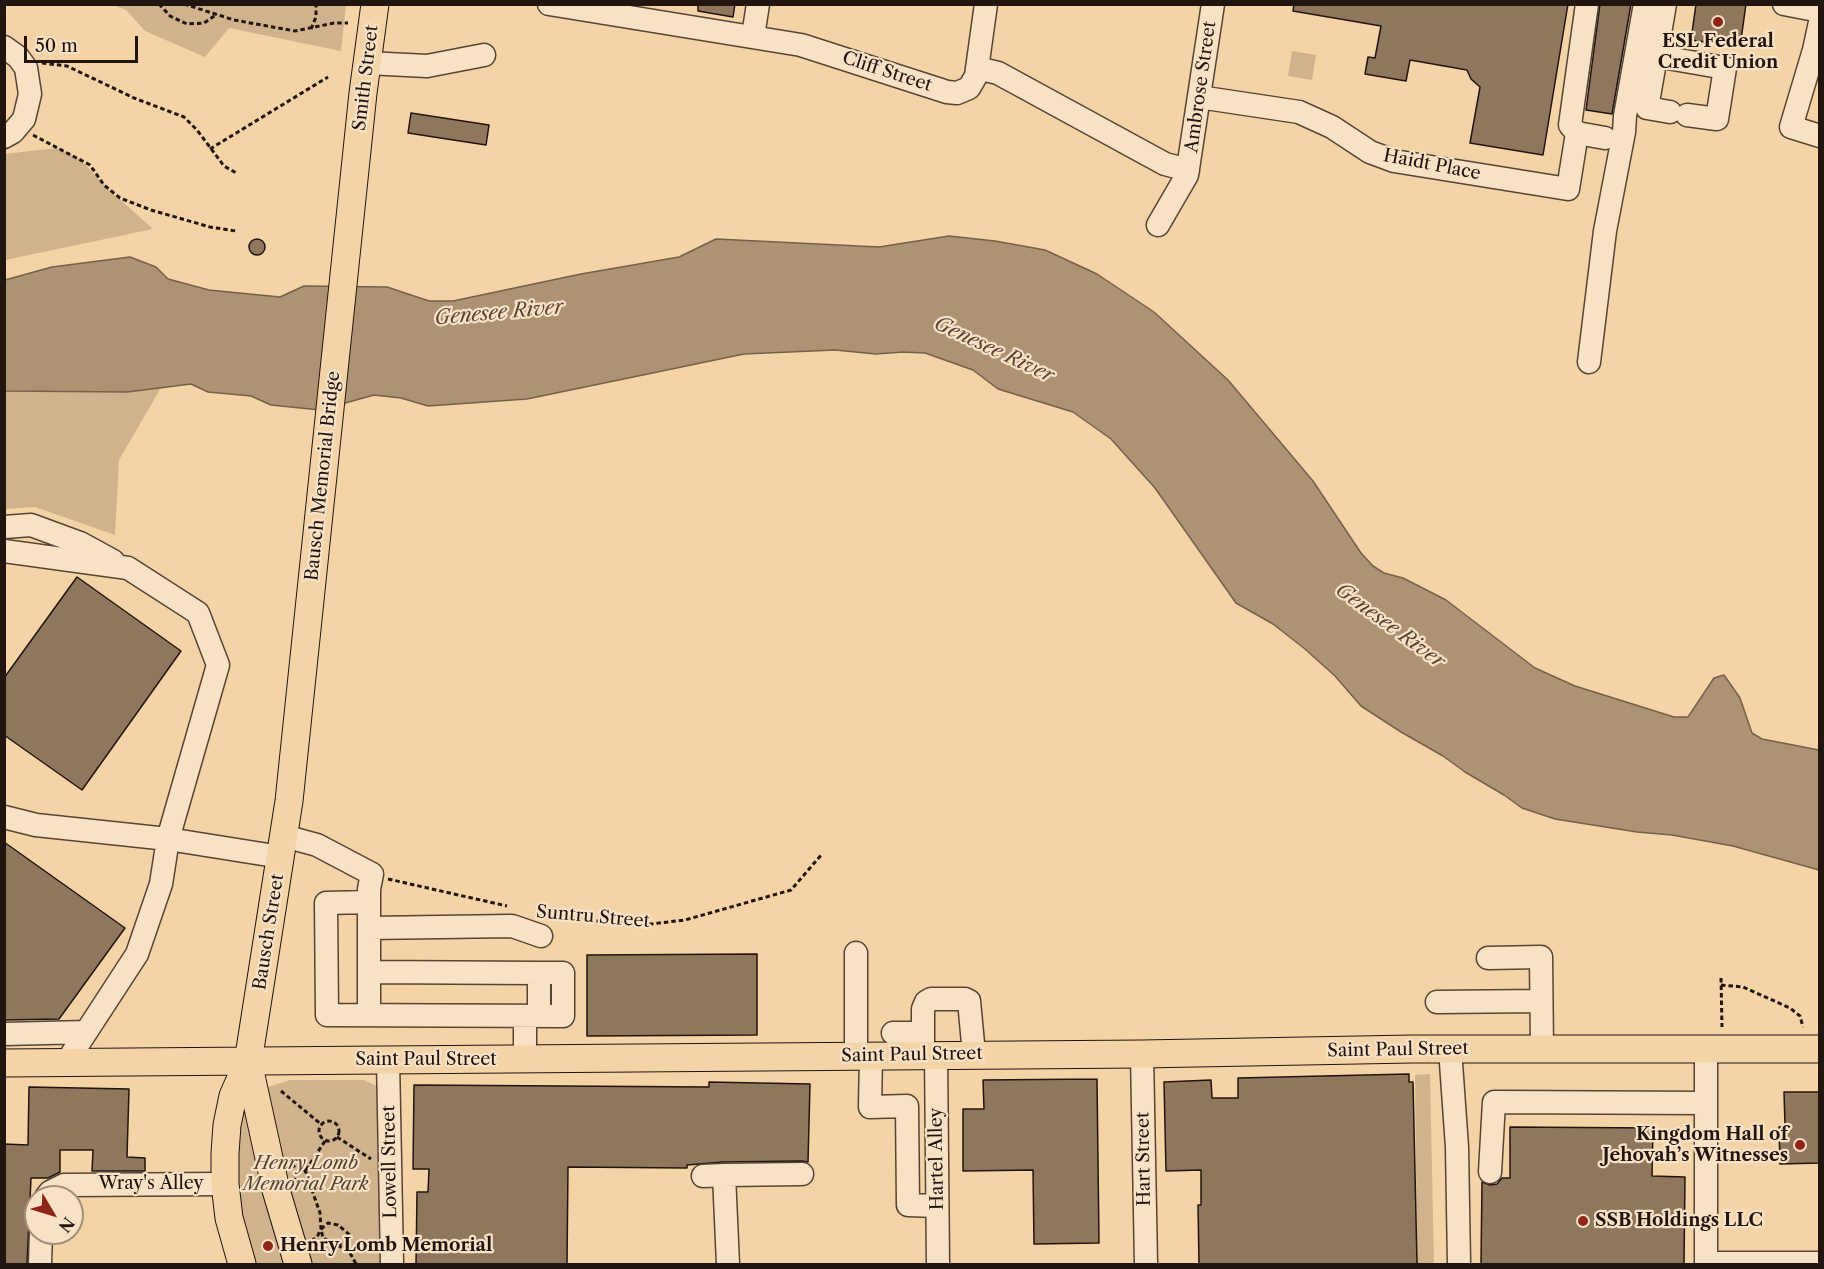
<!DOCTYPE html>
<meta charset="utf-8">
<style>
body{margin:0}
#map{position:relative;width:1824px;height:1269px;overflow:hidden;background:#f4d3a7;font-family:"Libre Caslon Text",serif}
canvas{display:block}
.frame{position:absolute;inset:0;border:6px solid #22140f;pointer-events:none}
.north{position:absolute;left:24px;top:1185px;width:60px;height:60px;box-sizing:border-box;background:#f8e2c6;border:2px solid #a2907d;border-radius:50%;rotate:128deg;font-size:16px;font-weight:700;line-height:24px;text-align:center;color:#22140f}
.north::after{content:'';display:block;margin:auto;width:21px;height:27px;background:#8f2418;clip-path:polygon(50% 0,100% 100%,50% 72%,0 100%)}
.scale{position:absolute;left:24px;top:36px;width:114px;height:27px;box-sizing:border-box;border:3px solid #22140f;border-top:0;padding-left:8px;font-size:18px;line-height:21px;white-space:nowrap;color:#22140f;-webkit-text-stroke:4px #f8e2c6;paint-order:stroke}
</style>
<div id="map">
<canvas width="1824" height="1269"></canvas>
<div class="frame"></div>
<div class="north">N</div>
<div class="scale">50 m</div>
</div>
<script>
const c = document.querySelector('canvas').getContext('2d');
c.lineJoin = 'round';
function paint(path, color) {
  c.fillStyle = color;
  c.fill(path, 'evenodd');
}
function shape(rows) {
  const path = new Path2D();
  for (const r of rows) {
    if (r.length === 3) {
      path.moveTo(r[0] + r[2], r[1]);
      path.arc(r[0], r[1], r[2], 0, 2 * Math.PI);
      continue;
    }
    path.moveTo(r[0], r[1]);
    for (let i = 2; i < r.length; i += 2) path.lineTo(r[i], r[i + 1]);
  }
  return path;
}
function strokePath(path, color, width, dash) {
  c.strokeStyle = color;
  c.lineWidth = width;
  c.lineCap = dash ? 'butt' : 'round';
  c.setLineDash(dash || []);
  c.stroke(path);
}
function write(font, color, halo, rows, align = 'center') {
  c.font = font + ' "Libre Caslon Text",serif';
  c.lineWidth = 4.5;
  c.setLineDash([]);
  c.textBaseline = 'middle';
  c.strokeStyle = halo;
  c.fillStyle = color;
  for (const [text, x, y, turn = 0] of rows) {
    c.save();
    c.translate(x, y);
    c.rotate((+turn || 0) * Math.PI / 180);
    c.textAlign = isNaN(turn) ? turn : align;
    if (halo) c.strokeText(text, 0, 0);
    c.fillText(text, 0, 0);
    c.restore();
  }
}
paint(shape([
 [113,5,346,5,341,51,229,28,205,57,145,31,126,10],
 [1292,51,1316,55,1312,80,1288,76],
 [57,148,80,159,104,185,153,229,5,260,5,154],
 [162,386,119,460,115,535,35,507,5,509,5,391,127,392],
 [1430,1074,1434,1264,1417,1264,1415,1075],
 [290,1080,364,1080,375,1085,379,1090,384,1264,256,1264,243,1215,235,1202,241,1096]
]), '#d0b38d');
const water = shape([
 [949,236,995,241,1045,250,1097,274,1154,312,1228,380,1313,481,1361,553,1373,566,1384,573,1403,578,1446,600,1535,668,1575,686,1674,717,1688,717,1714,678,1724,675,1740,698,1752,733,1762,739,1819,750,1819,870,1733,846,1672,835,1637,832,1555,819,1522,808,1504,795,1465,772,1443,756,1401,732,1361,706,1335,676,1305,649,1273,624,1236,603,1155,488,1111,439,1073,412,998,389,973,370,925,353,903,352,876,354,835,350,744,354,527,399,428,406,401,398,374,395,320,410,271,405,251,396,208,392,191,384,127,392,5,391,5,280,52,267,130,257,156,267,168,279,209,290,280,297,304,286,387,287,429,301,453,301,581,274,679,257,716,239,879,247,949,236]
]);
paint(water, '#ad9273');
strokePath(water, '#75604b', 1.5);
const building = shape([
 [698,4,735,4,733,17,698,11,698,4],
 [1294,4,1568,4,1543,155,1470,143,1480,87,1471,79,1467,70,1410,60,1406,81,1365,74,1368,57,1375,58,1381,26,1293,11,1294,4],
 [1600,4,1631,4,1612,114,1586,110,1600,4],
 [1696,4,1746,4,1740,47,1691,40,1696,4],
 [411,113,489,125,486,145,408,133,411,113],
 [257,247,8],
 [77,577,181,651,82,790,4,735,4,678,77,577],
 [4,842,125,928,59,1019,4,1020,4,842],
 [757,954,757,1035,587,1036,587,955,757,954],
 [1409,1074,1409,1082,1413,1082,1417,1264,1199,1264,1198,1205,1201,1205,1201,1170,1166,1171,1164,1082,1211,1080,1212,1098,1238,1098,1238,1078,1409,1074],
 [1097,1079,1099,1243,1034,1244,1033,1170,963,1171,963,1109,984,1109,983,1080,1097,1079],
 [709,1082,810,1084,808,1162,802,1161,723,1162,687,1165,687,1168,568,1167,567,1264,416,1264,417,1192,428,1192,429,1169,413,1169,414,1085,709,1087,709,1082],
 [29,1087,129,1089,127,1157,145,1158,145,1171,92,1171,93,1150,60,1150,60,1172,48,1178,31,1178,27,1264,4,1264,4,1144,28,1145,29,1087],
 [1784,1092,1820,1092,1820,1163,1780,1164,1779,1127,1785,1126,1784,1092],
 [1510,1127,1653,1128,1652,1176,1685,1177,1684,1264,1481,1264,1482,1182,1490,1185,1497,1184,1502,1178,1510,1178,1510,1127]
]);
paint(building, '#8f775e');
strokePath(building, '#22140f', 1.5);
const minor = shape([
 [549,4,801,45,947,92,957,93,969,88,976,76,986,4],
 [1665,4,1656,56,1725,68,1717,119,1687,115],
 [1784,4,1820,11],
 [1820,22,1814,50,1791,127,1820,136],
 [753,36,758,4],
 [4,47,18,57,26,68,30,94,24,119,13,132,4,137],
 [1656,56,1647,108,1670,112],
 [367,63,427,66,484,55],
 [977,68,998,73,1165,164,1188,170],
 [1199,97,1299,112,1332,127,1370,152,1394,161,1568,189,1577,133,1570,125,1587,4],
 [1577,133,1605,138],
 [1158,225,1187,175,1213,4],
 [1589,362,1605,231,1624,132,1625,116,1645,4],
 [4,527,31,525,80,543,113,561],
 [4,551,128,568,198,613,218,665,168,839,36,825,4,817],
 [284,836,317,845,372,874,369,889,369,1015],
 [369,902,326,903,327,1015,563,1016,563,973,539,973],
 [369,928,512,926,541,936],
 [856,953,856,1055],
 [1488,958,1541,957,1542,1049],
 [369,972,539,973,539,1016],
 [1437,1002,1541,1001],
 [525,1016,525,1060],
 [893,1033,923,1033],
 [4,1034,86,1032],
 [1450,1049,1457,1147,1459,1264],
 [923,1054,923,1009,926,1002,931,999,965,999,969,1001,974,1054],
 [936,1054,938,1264],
 [1142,1054,1146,1264],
 [871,1055,870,1107,907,1106,908,1205,937,1206],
 [388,1060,392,1264],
 [66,1063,137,954,161,884,168,839,281,857],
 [1490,1172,1494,1102,1706,1103],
 [724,1175,802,1174],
 [703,1176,724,1175,728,1264],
 [46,1197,50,1192,64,1185,225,1184],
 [1706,1263,1820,1263],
 [40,1264,41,1233],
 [1706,1264,1706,1049]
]);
const major = shape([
 [4,1063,1142,1054,1412,1049,1820,1049],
 [242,1264,229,1218,225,1184,225,1153,227,1125,233,1096,248,1062],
 [298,1264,276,1190,248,1062,289,801,363,93,375,4]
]);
strokePath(minor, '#564435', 25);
strokePath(major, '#22140f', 29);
strokePath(shape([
 [159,4,170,16,187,24,204,23,216,15],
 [184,4,234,20,295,31,334,23,348,23],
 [311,29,316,17,316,4],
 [42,63,67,66,134,98,184,117,197,130,224,166,238,174],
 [33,135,90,165,104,185,120,198,151,210,210,227,236,231],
 [210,149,328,77],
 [388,879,507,906],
 [537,914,567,919,629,923,651,924,685,920,791,890,822,854],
 [1721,978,1722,1027],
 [1721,985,1743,987,1790,1008,1800,1016,1803,1027],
 [281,1091,322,1125],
 [329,1131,10],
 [337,1137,371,1159],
 [291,1167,297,1165,303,1168,307,1174,306,1181],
 [306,1170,325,1141],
 [294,1179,301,1182,306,1181,313,1193,320,1213,321,1229,317,1237,311,1241],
 [337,1244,348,1245,351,1236,338,1225,328,1223,321,1229,323,1238,349,1251,356,1264]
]), '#22140f', 3, [4.5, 3]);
strokePath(minor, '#f8e2c6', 22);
strokePath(major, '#f4d3a7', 27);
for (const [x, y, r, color] of [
 [1718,22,6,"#8f2418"],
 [1800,1145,6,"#8f2418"],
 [1583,1221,6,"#8f2418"],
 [268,1246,6,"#8f2418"]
]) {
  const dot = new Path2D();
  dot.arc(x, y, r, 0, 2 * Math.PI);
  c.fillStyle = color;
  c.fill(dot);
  strokePath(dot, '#f8e2c6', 2);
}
write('bold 18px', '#22140f', '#f8e2c6', [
 ["ESL Federal",1718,42,"center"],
 ["Credit Union",1718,63,"center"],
 ["Kingdom Hall of",1788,1135,"right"],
 ["Jehovah’s Witnesses",1788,1156,"right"],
 ["SSB Holdings LLC",1595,1221],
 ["Henry Lomb Memorial",280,1246]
], 'left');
write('18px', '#22140f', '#f8e2c6', [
 ["Cliff Street",887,72,18],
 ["Smith Street",366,78,-83],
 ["Ambrose Street",1201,87,-82],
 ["Haidt Place",1432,165,11],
 ["Bausch Memorial Bridge",323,476,-84],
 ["Suntru Street",593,917,5],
 ["Bausch Street",269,932,-81],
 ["Saint Paul Street",1398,1050,-1],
 ["Saint Paul Street",912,1055,-1],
 ["Saint Paul Street",426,1060],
 ["Hartel Alley",937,1159,-91],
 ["Hart Street",1144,1159,-91],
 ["Lowell Street",390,1162,-91],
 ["Wray's Alley",151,1184]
]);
write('italic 18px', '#564435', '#f8e2c6', [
 ["Henry Lomb",306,1164],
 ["Memorial Park",306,1185]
]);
write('italic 20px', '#5a4637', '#f8e2c6', [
 ["Genesee River",499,313,-5],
 ["Genesee River",994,350,25],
 ["Genesee River",1390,626,36]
]);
</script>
